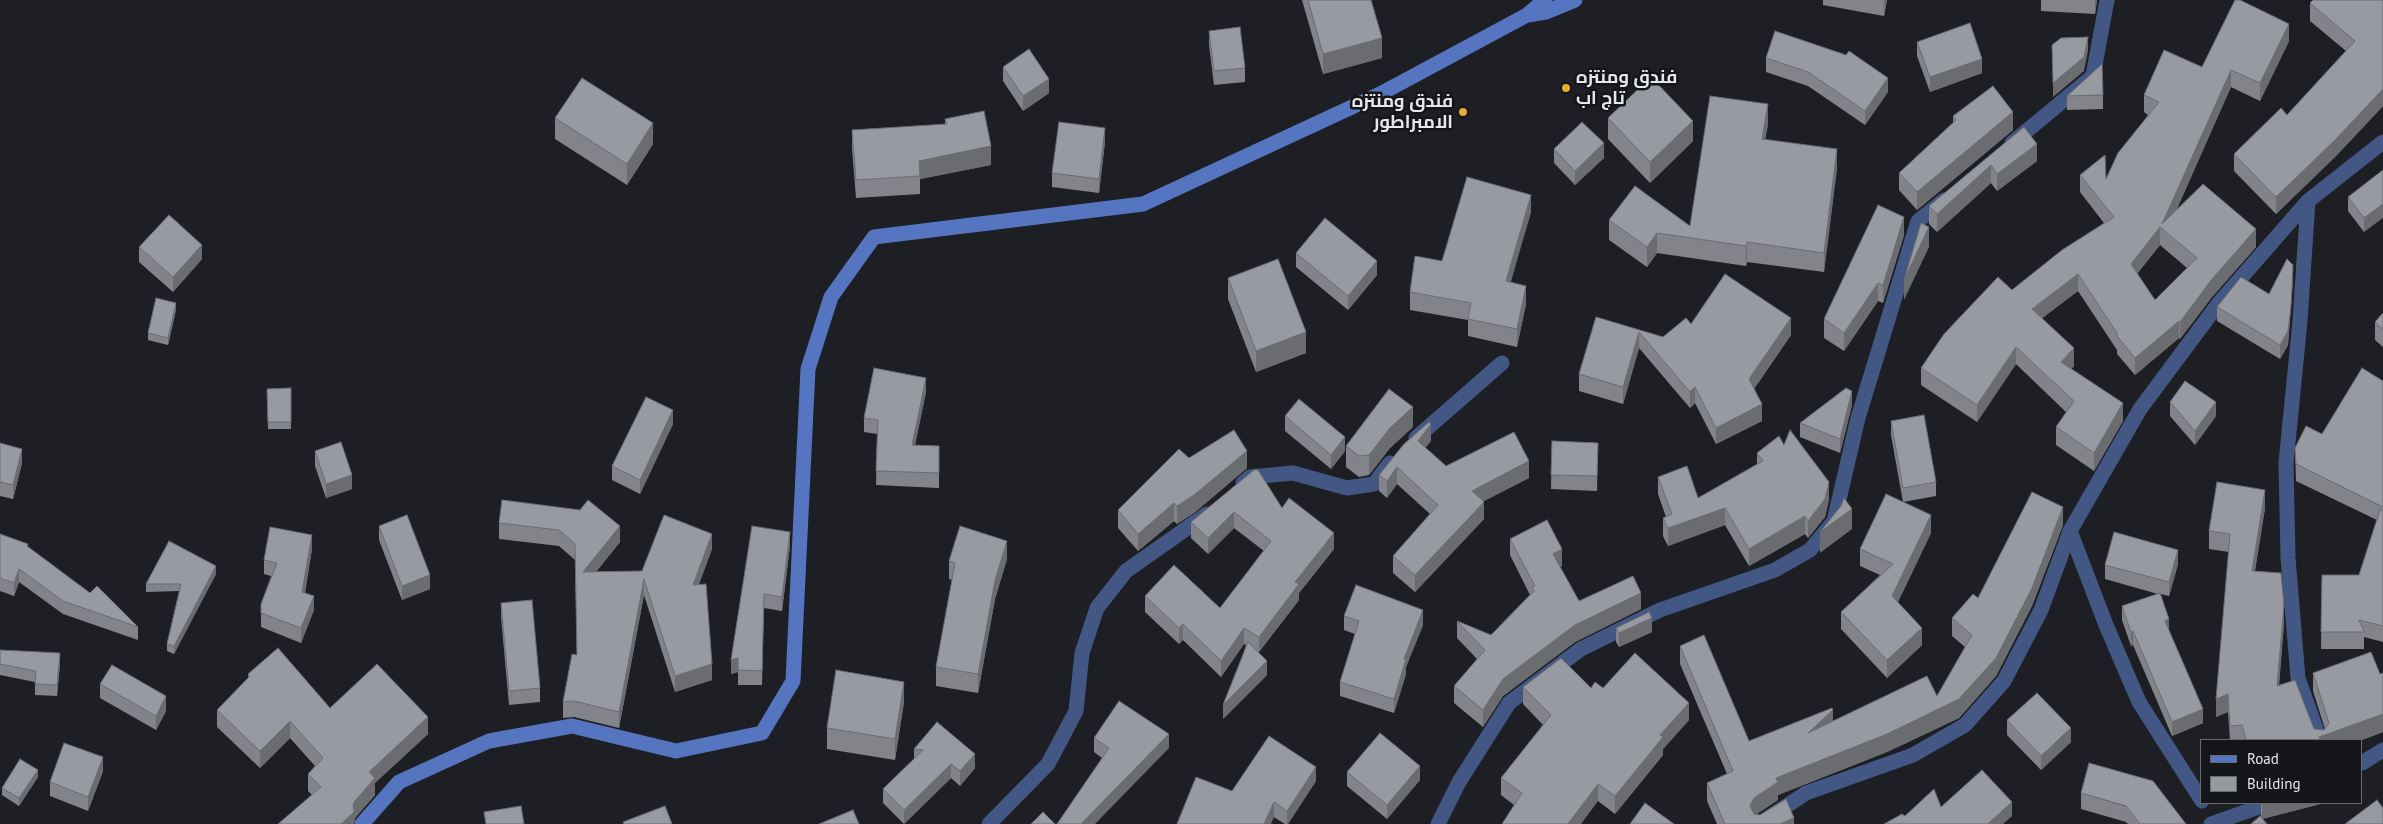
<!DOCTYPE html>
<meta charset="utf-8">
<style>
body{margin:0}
#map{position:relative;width:2383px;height:824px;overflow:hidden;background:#1d1f24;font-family:"PT Sans",sans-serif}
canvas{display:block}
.legend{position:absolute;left:2200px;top:739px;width:162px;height:65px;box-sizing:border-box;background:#14161a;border:1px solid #686a6d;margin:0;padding:6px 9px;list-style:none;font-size:15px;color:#e5e7ea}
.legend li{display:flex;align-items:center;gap:10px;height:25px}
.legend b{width:25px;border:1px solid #686a6d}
</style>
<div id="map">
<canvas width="2383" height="824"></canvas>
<ul class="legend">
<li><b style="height:6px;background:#5675c0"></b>Road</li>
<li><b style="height:14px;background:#979aa0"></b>Building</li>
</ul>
</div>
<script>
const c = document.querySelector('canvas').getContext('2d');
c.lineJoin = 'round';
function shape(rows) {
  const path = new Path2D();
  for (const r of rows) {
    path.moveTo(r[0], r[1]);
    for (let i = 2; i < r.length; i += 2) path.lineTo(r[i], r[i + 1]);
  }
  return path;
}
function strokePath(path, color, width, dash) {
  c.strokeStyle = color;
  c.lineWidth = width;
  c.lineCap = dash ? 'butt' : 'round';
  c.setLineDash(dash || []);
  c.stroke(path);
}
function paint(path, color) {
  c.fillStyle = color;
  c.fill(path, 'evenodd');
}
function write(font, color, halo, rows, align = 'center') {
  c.font = font + ' "PT Sans",Cairo,sans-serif';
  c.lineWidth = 5;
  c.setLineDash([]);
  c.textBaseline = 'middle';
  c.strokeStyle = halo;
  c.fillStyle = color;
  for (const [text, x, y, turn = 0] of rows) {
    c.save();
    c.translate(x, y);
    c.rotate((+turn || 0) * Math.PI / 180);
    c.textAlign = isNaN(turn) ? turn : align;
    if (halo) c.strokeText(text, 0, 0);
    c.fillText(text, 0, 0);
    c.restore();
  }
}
strokePath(shape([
 [2012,143,2093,76,2107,0],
 [2308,201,2300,321,2286,463,2288,558,2298,678,2320,740],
 [1416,438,1502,363],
 [1243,483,1250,477,1293,473,1347,488,1374,484,1390,463],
 [2070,531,2106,625,2139,702,2202,801],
 [2362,763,2383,750],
 [989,824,1048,764,1076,711,1082,653,1097,608,1126,571,1207,514],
 [1438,824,1459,782,1509,703,1581,649,1660,610,1775,570,1810,550,1834,521,1858,418,1918,221,1944,200],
 [1759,824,1806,793,1913,755,1965,725,2004,681,2041,610,2070,531,2140,409,2219,303,2308,201,2383,142],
 [2211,824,2270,803]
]), '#435785', 15);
strokePath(shape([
 [1528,15,1546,12,1575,0],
 [362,824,399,782,489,741,572,726,676,751,762,733,793,681,808,369,831,297,874,237,1143,204,1380,94,1527,15,1545,0]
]), '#5675c0', 15);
paint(shape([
 [1302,0,1371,0,1382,58,1323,74],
 [1823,0,1887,0,1884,16,1823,5],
 [2041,0,2097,0,2095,14,2041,11],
 [2383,0,2383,106,2336,156,2276,214,2234,171,2234,154,2287,115,2346,51,2310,21,2310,3],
 [1209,31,1245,68,1245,82,1214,85,1209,45],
 [2289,41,2260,101,2231,87,2176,211,2256,247,2212,297,2180,339,2179,338,2135,375,2117,354,2117,350,2078,291,2042,318,2074,366,2071,369,2123,421,2094,471,2056,445,2056,427,2066,412,2016,364,1977,422,1921,385,1921,368,2012,290,2104,223,2080,192,2080,175,2106,179,2148,115,2144,112,2144,95,2202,67],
 [2160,245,2187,268,2155,300,2137,274],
 [1917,42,1982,73,1930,92,1917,56],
 [1766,58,1888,92,1865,125,1808,86,1766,72],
 [1003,67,1049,93,1023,111,1003,81],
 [2103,95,2103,109,2067,110,2067,96],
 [1953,116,2013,130,1917,210,1899,190,1899,173,1953,124],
 [555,118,653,144,627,185,555,139],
 [1608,118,1693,141,1650,183,1608,139],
 [945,119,991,165,920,179,920,194,856,198,852,149,852,130,945,125],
 [1768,124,1765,139,1837,168,1824,272,1747,262,1746,266,1657,253,1647,267,1609,240,1609,220,1690,226],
 [2024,127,2037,161,1997,191,1991,183,1937,232,1929,224,1929,206],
 [1105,142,1099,193,1052,187,1052,173],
 [1554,149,1604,158,1575,185,1554,163],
 [2383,170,2364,232,2348,211,2348,197],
 [1531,212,1510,282,1526,304,1517,347,1468,336,1468,320,1410,310,1410,292,1442,261],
 [1904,235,1883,303,1878,301,1844,351,1824,338,1824,319],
 [139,247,202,259,173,292,139,262],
 [1296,253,1377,275,1348,310,1296,267],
 [1228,278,1306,353,1256,372,1228,299],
 [2293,279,2288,345,2280,359,2217,321,2217,307,2269,294],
 [176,310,168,345,148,340,148,333],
 [2383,313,2383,347,2375,340,2375,322],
 [1596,317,1663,337,1691,324,1791,335,1754,389,1762,421,1716,444,1695,403,1690,408,1639,348,1623,404,1579,391,1579,374],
 [2383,381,2383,642,2364,637,2364,649,2321,649,2322,575,2359,575,2377,520,2296,481,2295,448,2322,434],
 [291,388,291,429,268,429,267,389],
 [926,392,915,445,939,460,939,488,876,485,877,434,864,432,864,418],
 [2170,402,2216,416,2195,445,2170,416],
 [1852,405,1840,453,1800,437,1800,423],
 [1285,416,1345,451,1331,469,1285,431],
 [1891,421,1936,482,1936,496,1903,502,1931,533,1898,602,1922,645,1887,678,1841,629,1841,612,1880,575,1860,566,1860,549,1903,502,1891,435],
 [673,424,640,494,612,480,612,466],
 [1413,427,1390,448,1369,475,1359,477,1346,467,1346,446],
 [1431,441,1425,447,1446,466,1529,478,1484,501,1484,519,1415,592,1393,573,1393,556,1430,514,1397,484,1387,498,1379,491,1379,475],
 [1552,441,1598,443,1597,491,1551,489],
 [0,443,22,463,13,499,0,496],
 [1784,445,1829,499,1825,517,1808,538,1805,534,1749,566,1725,525,1668,546,1663,536,1663,518,1666,517,1658,494,1658,477,1698,498,1757,464,1757,453],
 [315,451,352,489,326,498,315,466],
 [1189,458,1247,468,1194,513,1177,524,1174,521,1138,551,1118,528,1118,510],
 [1254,470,1282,508,1334,549,1299,593,1299,600,1259,652,1256,651,1267,675,1223,719,1246,645,1244,644,1221,677,1183,640,1179,644,1145,612,1145,596,1220,608,1264,551,1234,528,1208,554,1191,538,1191,522],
 [502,500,620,542,596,572,642,571,712,549,699,584,712,680,675,692,644,595,619,728,574,717,563,718,563,702,577,655,575,560,559,546,499,539,499,523],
 [2265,508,2255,571,2284,623,2279,686,2314,729,2324,730,2325,729,2313,691,2313,673,2380,674,2383,673,2383,732,2362,740,2230,740,2228,712,2216,717,2229,552,2209,549,2209,531],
 [2063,525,2032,606,1996,676,1959,718,1887,752,1778,795,1778,800,1756,814,1794,824,1717,824,1707,801,1707,783,1727,774,1680,664,1680,646,1749,741,1937,696,1965,647,1952,636,1952,618,1978,598],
 [379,526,430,589,402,600,379,540],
 [752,526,790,546,782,611,764,608,762,685,738,685,738,672,731,674],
 [0,535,28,547,90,593,138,627,138,640,63,614,19,582,14,596,0,591],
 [1510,539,1562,566,1560,567,1579,601,1641,609,1575,642,1503,696,1483,727,1454,703,1454,686,1477,659,1457,638,1457,621,1491,635,1530,595,1510,555],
 [312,549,305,593,314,610,301,643,261,627,261,604,271,576,264,574,264,560],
 [1007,559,995,599,978,693,936,686,936,667,952,580,949,579,949,561],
 [2178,564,2169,596,2161,594,2169,631,2203,723,2172,736,2133,645,2131,646,2122,620,2122,606,2158,594,2105,579,2105,565],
 [216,574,174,654,167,651,167,644,180,591,146,592,146,584],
 [501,603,540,688,540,702,509,705,501,617],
 [1344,616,1423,625,1406,667,1406,674,1394,713,1340,696,1340,682,1355,634,1344,630],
 [1616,628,1652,632,1619,647,1616,642],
 [0,650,60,664,57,696,35,695,35,682,0,675],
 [248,674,330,708,428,734,375,783,375,795,355,818,354,824,312,795,308,791,308,774,315,766,290,738,260,768,217,727,217,710,248,678],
 [100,684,166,711,156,730,100,698],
 [1523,687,1603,688,1689,720,1663,749,1663,755,1615,814,1598,801,1514,805,1501,795,1501,778,1543,725,1523,704],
 [904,702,895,760,827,749,827,728],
 [2007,720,2071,742,2041,770,2007,735],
 [1094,738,1169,748,1102,758,1094,752],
 [914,749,975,754,975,768,960,786,951,778,904,824,883,803,883,789,914,759],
 [103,771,88,811,50,796,50,782],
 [1347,772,1420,780,1387,819,1347,786],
 [38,777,19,806,2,795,2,788],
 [1316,781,1288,824,1285,824,1232,791],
 [2081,793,2186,824,2128,824,2126,822,2081,809],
 [2261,803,2324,803,2262,819,2261,816]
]), '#82848a');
paint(shape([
 [1884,0,1887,0,1884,16],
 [2095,0,2097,0,2095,14],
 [2289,24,2289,41,2260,101,2260,83],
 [2088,37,2088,51,2084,71,2053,97,2053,83],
 [1382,38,1382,58,1323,74,1323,54],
 [1982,59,1982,73,1930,92,1930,77],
 [2231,70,2231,87,2166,232,2162,224],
 [1888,78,1888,92,1865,125,1865,111],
 [1049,79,1049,93,1023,111,1023,96],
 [2383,89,2383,106,2336,156,2276,214,2276,197],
 [1768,104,1768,124,1762,159,1762,139],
 [2013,112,2013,130,1917,210,1917,192],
 [1693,121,1693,141,1650,183,1650,162],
 [653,123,653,144,627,185,627,164],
 [1105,128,1105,142,1099,193,1099,179],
 [1604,143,1604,158,1575,185,1575,171],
 [2037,144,2037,161,1997,191,1997,174],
 [991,146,991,165,920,179,919,161],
 [1837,149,1837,168,1824,272,1824,253],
 [1991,165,1991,183,1937,232,1937,214],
 [1531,195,1531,212,1506,299,1506,281],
 [2383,204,2383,218,2364,232,2364,218],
 [1904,217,1904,235,1883,303,1883,285],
 [1929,227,1929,247,1904,300,1904,280],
 [2160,227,2160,245,2131,281,2131,264],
 [2256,229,2256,247,2212,297,2180,339,2180,322,2212,279],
 [1657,233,1657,253,1647,267,1647,247],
 [1747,242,1747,262,1746,266,1746,246],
 [202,245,202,259,173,292,173,277],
 [1377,261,1377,275,1348,310,1348,296],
 [2293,265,2293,279,2288,345,2280,359,2280,345],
 [2078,274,2078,291,2032,326,2032,309],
 [1878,283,1878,301,1844,351,1844,333],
 [1526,286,1526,304,1517,347,1517,329],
 [176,303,176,310,168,345,168,338],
 [1791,318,1791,335,1749,396,1749,379],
 [2179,321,2179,338,2135,375,2135,358],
 [1306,332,1306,353,1256,372,1256,351],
 [1639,332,1639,348,1623,404,1623,387],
 [2016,347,2016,364,1977,422,1977,405],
 [2074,348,2074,366,2061,379,2061,362],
 [926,378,926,392,912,459,912,445],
 [1695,387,1695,403,1690,408,1690,392],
 [1852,391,1852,405,1840,453,1840,439],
 [2216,402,2216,416,2195,445,2195,431],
 [2123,403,2123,421,2094,471,2094,453],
 [1762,404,1762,421,1716,444,1716,428],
 [1413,407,1413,427,1390,448,1369,475,1369,455,1390,428],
 [673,410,673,424,640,494,640,480],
 [1431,424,1431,441,1418,457,1418,441],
 [1345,437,1345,451,1331,469,1331,455],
 [22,449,22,463,13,499,13,485],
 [1247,451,1247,468,1194,513,1177,524,1177,506],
 [1529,461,1529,478,1472,507,1472,491],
 [1397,467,1397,484,1387,498,1387,481],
 [352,475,352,489,326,498,326,484],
 [1829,482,1829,499,1825,517,1808,538,1808,521],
 [2265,490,2265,508,2252,589,2252,571],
 [1484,502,1484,519,1415,592,1415,575],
 [1174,503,1174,521,1138,551,1138,534],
 [2063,507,2063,525,2032,606,1996,676,1959,718,1887,752,1778,795,1778,800,1754,816,1750,806,1754,798,1776,778,1959,699],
 [1725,508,1725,525,1668,546,1668,528],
 [1852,509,1852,529,1820,553,1820,532],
 [1234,512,1234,528,1208,554,1208,538],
 [1931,515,1931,533,1892,614,1892,596],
 [1805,516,1805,534,1749,566,1749,549],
 [620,526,620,542,583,588,583,572],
 [790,532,790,546,782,611,782,597],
 [1334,533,1334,549,1299,593,1299,600,1259,652,1259,637,1295,582],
 [712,534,712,549,693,600,693,585],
 [312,535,312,549,302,606,302,592],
 [1007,541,1007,559,995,599,978,693,978,674,995,580],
 [1562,549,1562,566,1553,570,1553,554],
 [2178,550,2178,564,2169,596,2169,582],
 [216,566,216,574,174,654,174,646],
 [19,569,19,582,14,596,14,583],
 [430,575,430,589,402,600,402,586],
 [644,579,644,595,619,728,619,712],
 [1641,593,1641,609,1575,642,1503,696,1483,727,1483,710,1503,679,1575,625],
 [314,596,314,610,301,643,301,628],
 [2284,605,2284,623,2277,704,2277,686],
 [1423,610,1423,625,1406,667,1406,674,1394,713,1394,699,1404,659],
 [1652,618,1652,632,1619,647,1619,633],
 [2169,619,2169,633,2165,621],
 [1183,624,1183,640,1179,644,1179,628],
 [1244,628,1244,644,1221,677,1221,661],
 [1922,628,1922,645,1887,678,1887,660],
 [2133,631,2133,645,2131,646,2131,632],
 [60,653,60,664,57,696,57,685],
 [738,658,738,672,731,674,731,660],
 [1267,661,1267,675,1223,719,1223,705],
 [712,664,712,680,675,692,675,676],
 [904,682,904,702,895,760,895,739],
 [2228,694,2228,712,2216,717,2216,699],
 [166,696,166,711,156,730,156,716],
 [1689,703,1689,720,1663,749,1663,755,1615,814,1615,796,1660,735],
 [2203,709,2203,723,2172,736,2172,722],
 [1833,710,1833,728,1808,733],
 [2383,714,2383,732,2362,740,2319,740,2319,737],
 [428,717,428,734,375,783,375,795,355,818,354,824,341,824,369,772],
 [290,721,290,738,260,768,260,751],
 [2071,728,2071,742,2041,770,2041,756],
 [1169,734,1169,748,1095,824,1081,824],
 [975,754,975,768,960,786,960,771],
 [103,757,103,771,88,811,88,797],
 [951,764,951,778,904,824,904,810],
 [1420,766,1420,780,1387,819,1387,805],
 [1316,767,1316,781,1288,824,1287,824,1287,811],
 [38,770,38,777,19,806,19,798],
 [1598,784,1598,801,1581,824,1568,824],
 [1274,802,1274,817,1271,824,1264,824],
 [2012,802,2012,816,2003,824,1988,824],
 [2262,803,2324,803,2262,819],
 [1794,818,1794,824,1780,824]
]), '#6a6c70');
const building = shape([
 [1308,0,1371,0,1382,38,1323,54,1308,0],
 [2235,0,2240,0,2289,24,2260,83,2231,70,2162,224,2203,184,2256,229,2212,279,2180,322,2179,321,2135,358,2117,336,2117,333,2078,274,2032,309,2074,348,2061,362,2123,403,2094,453,2056,427,2074,401,2016,347,1977,405,1921,368,1944,334,1998,277,2012,290,2062,250,2114,217,2080,175,2105,155,2106,179,2118,153,2159,102,2144,95,2164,50,2202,67,2235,0],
 [2160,227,2197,258,2155,300,2131,264,2160,227],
 [2313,0,2383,0,2383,89,2336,139,2276,197,2234,154,2281,108,2287,115,2355,41,2310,3,2313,0],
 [1970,23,1982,59,1930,77,1917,42,1970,23],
 [1240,27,1245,68,1214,71,1209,31,1240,27],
 [1775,31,1846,55,1849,51,1888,78,1865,111,1808,72,1766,58,1775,31],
 [2088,37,2084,57,2053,83,2052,45,2061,38,2088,37],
 [1029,49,1049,79,1023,96,1003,67,1029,49],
 [2102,64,2103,95,2067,96,2102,64],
 [1651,77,1693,121,1650,162,1608,118,1651,77],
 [582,78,653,123,627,164,555,118,582,78],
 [1993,86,2013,112,1917,192,1899,173,1956,120,1953,116,1993,86],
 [1710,96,1768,104,1762,139,1837,149,1824,253,1747,242,1746,246,1657,233,1647,247,1609,220,1635,186,1690,226,1710,96],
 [984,111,991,146,919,161,920,176,856,180,852,130,947,124,945,119,984,111],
 [1059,122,1105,128,1099,179,1052,173,1059,122],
 [1582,122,1604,143,1575,171,1554,149,1582,122],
 [2024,127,2037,144,1997,174,1991,165,1937,214,1929,206,2024,127],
 [2383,170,2383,204,2364,218,2348,197,2383,170],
 [1467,177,1531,195,1506,281,1526,286,1517,329,1468,319,1471,303,1410,292,1415,256,1442,261,1467,177],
 [1878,205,1904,217,1883,285,1878,283,1844,333,1824,319,1878,205],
 [169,215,202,245,173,277,139,247,169,215],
 [1325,218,1377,261,1348,296,1296,253,1325,218],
 [1921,223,1929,227,1904,280,1921,223],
 [1278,259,1306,332,1256,351,1228,278,1278,259],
 [2287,259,2293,265,2291,306,2288,331,2280,345,2217,307,2241,277,2269,294,2287,259],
 [1725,274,1791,318,1749,379,1762,404,1716,428,1695,387,1690,392,1639,332,1623,387,1579,374,1596,317,1663,337,1686,318,1691,324,1725,274],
 [156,298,176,303,168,338,148,333,156,298],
 [2383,313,2383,329,2375,322,2383,313],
 [874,368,926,378,912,445,939,446,939,473,876,471,878,420,864,418,874,368],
 [2362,368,2383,381,2383,507,2296,464,2295,448,2306,426,2322,434,2362,368],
 [2185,381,2216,402,2195,431,2170,402,2185,381],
 [291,388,291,422,268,422,267,389,291,388],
 [1846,388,1852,391,1840,439,1800,423,1846,388],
 [1389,389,1413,407,1390,428,1369,455,1359,456,1346,446,1389,389],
 [646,397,673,410,640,480,612,466,646,397],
 [1299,399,1345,437,1331,455,1285,416,1299,399],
 [1924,415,1936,482,1903,488,1891,421,1924,415],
 [1429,422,1431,424,1418,441,1446,466,1514,432,1529,461,1472,491,1484,502,1415,575,1393,556,1438,505,1397,467,1387,481,1379,475,1404,444,1429,422],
 [1234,430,1247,451,1194,495,1177,506,1174,503,1138,534,1118,510,1179,449,1189,458,1234,430],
 [1790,430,1829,482,1825,499,1808,521,1805,516,1749,549,1725,508,1668,528,1663,518,1672,514,1658,477,1687,466,1698,498,1763,461,1757,453,1779,436,1784,445,1790,430],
 [1552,441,1598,443,1597,476,1551,475,1552,441],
 [341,442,352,475,326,484,315,451,341,442],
 [0,443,22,449,13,485,0,482,0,443],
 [1254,470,1258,470,1282,508,1289,498,1334,533,1295,582,1299,584,1259,637,1244,628,1221,661,1183,624,1179,628,1145,596,1174,565,1220,608,1271,541,1234,512,1208,538,1191,522,1254,470],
 [2217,482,2265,490,2252,571,2281,573,2284,605,2277,686,2295,680,2314,729,2324,730,2329,723,2313,673,2371,652,2380,674,2383,673,2383,714,2319,737,2320,740,2246,740,2242,725,2230,726,2228,694,2216,699,2230,534,2209,531,2217,482],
 [2032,492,2063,507,2032,588,1996,658,1959,699,1887,734,1776,778,1778,782,1754,798,1750,806,1754,814,1760,815,1786,799,1794,818,1780,824,1725,824,1707,783,1733,771,1680,646,1704,635,1749,741,1832,708,1833,710,1808,733,1927,676,1937,696,1972,635,1952,618,1973,594,1978,598,2032,492],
 [1886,494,1931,515,1892,596,1922,628,1887,660,1841,612,1893,564,1860,549,1886,494],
 [1844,498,1852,509,1820,532,1841,506,1844,498],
 [502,500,580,510,588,500,620,526,583,572,642,571,664,515,712,534,693,585,706,584,712,664,675,676,644,579,619,712,574,701,563,702,572,654,577,655,575,544,559,530,499,523,502,500],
 [2380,510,2383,511,2383,626,2359,620,2364,632,2321,632,2322,575,2359,575,2380,510],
 [407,515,430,575,402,586,379,526,407,515],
 [1547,520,1562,549,1553,554,1579,601,1633,576,1641,593,1575,625,1503,679,1483,710,1454,686,1485,650,1457,621,1491,635,1534,591,1532,588,1535,586,1510,539,1547,520],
 [752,526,790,532,782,597,764,594,762,671,738,670,738,658,731,660,752,526],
 [960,526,1007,541,995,580,978,674,936,667,955,563,949,561,960,526],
 [270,527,312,535,302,592,314,596,301,628,261,613,261,604,277,563,264,560,270,527],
 [2114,532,2178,550,2169,582,2105,565,2114,532],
 [0,534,28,544,27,546,90,593,97,586,138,627,63,601,19,569,14,583,0,578,0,534],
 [169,541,216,566,174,646,167,644,181,584,146,584,169,541],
 [1356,585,1423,610,1404,659,1406,659,1394,699,1340,682,1359,621,1344,616,1356,585],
 [2160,593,2169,619,2165,621,2203,709,2172,722,2133,631,2131,632,2122,606,2160,593],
 [532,600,540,688,509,691,501,603,532,600],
 [1649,612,1652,618,1619,633,1616,628,1649,612],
 [1248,642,1267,661,1223,705,1248,642],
 [278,648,330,708,377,664,428,717,369,772,375,778,355,801,353,805,354,812,341,824,278,824,321,787,308,774,323,758,290,721,260,751,217,710,250,676,248,674,278,648],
 [0,650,60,653,57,685,35,684,36,671,0,664,0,650],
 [1635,653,1689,703,1660,735,1663,737,1615,796,1598,784,1568,824,1502,824,1522,793,1501,778,1551,715,1523,687,1561,658,1591,688,1595,682,1603,688,1635,653],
 [112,665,166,696,156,716,100,684,112,665],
 [836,670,904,682,895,739,827,728,836,670],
 [2037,693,2071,728,2041,756,2007,720,2037,693],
 [1119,701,1169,734,1081,824,1057,824,1109,748,1094,738,1119,701],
 [937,722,975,754,960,771,951,764,904,810,883,789,923,750,914,749,937,722],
 [1380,733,1420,766,1387,805,1347,772,1380,733],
 [1269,736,1316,767,1287,811,1274,802,1264,824,1177,824,1196,777,1232,791,1269,736],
 [64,743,103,757,88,797,50,782,64,743],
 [20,759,38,770,19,798,2,788,20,759],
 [2089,763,2153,781,2186,824,2140,824,2126,806,2081,793,2089,763],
 [1982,770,2012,802,1988,824,1884,824,1902,814,1905,816,1934,789,1941,807,1982,770],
 [2377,800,2383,808,2383,824,2345,824,2377,800],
 [1645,803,1674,824,1630,824,1645,803],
 [521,806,524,824,486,824,484,812,521,806],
 [665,806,672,824,624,824,623,822,665,806],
 [853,810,859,824,819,824,853,810],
 [1043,812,1055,824,1031,824,1043,812],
 [2260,816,2267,824,2251,824,2260,816]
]);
paint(building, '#979aa0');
strokePath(building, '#6a6c70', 1);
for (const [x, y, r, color] of [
 [1566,88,5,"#e1af34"],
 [1463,112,5,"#e1af34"]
]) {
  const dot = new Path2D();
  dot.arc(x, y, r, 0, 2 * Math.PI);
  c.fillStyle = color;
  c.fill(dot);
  strokePath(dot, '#14161a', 2);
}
write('bold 18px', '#e5e7ea', '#14161a', [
 ["فندق ومنتزه",1576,78],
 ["تاج اب",1576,99],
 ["فندق ومنتزه",1453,102,"right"],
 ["الامبراطور",1453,123,"right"]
], 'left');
</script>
